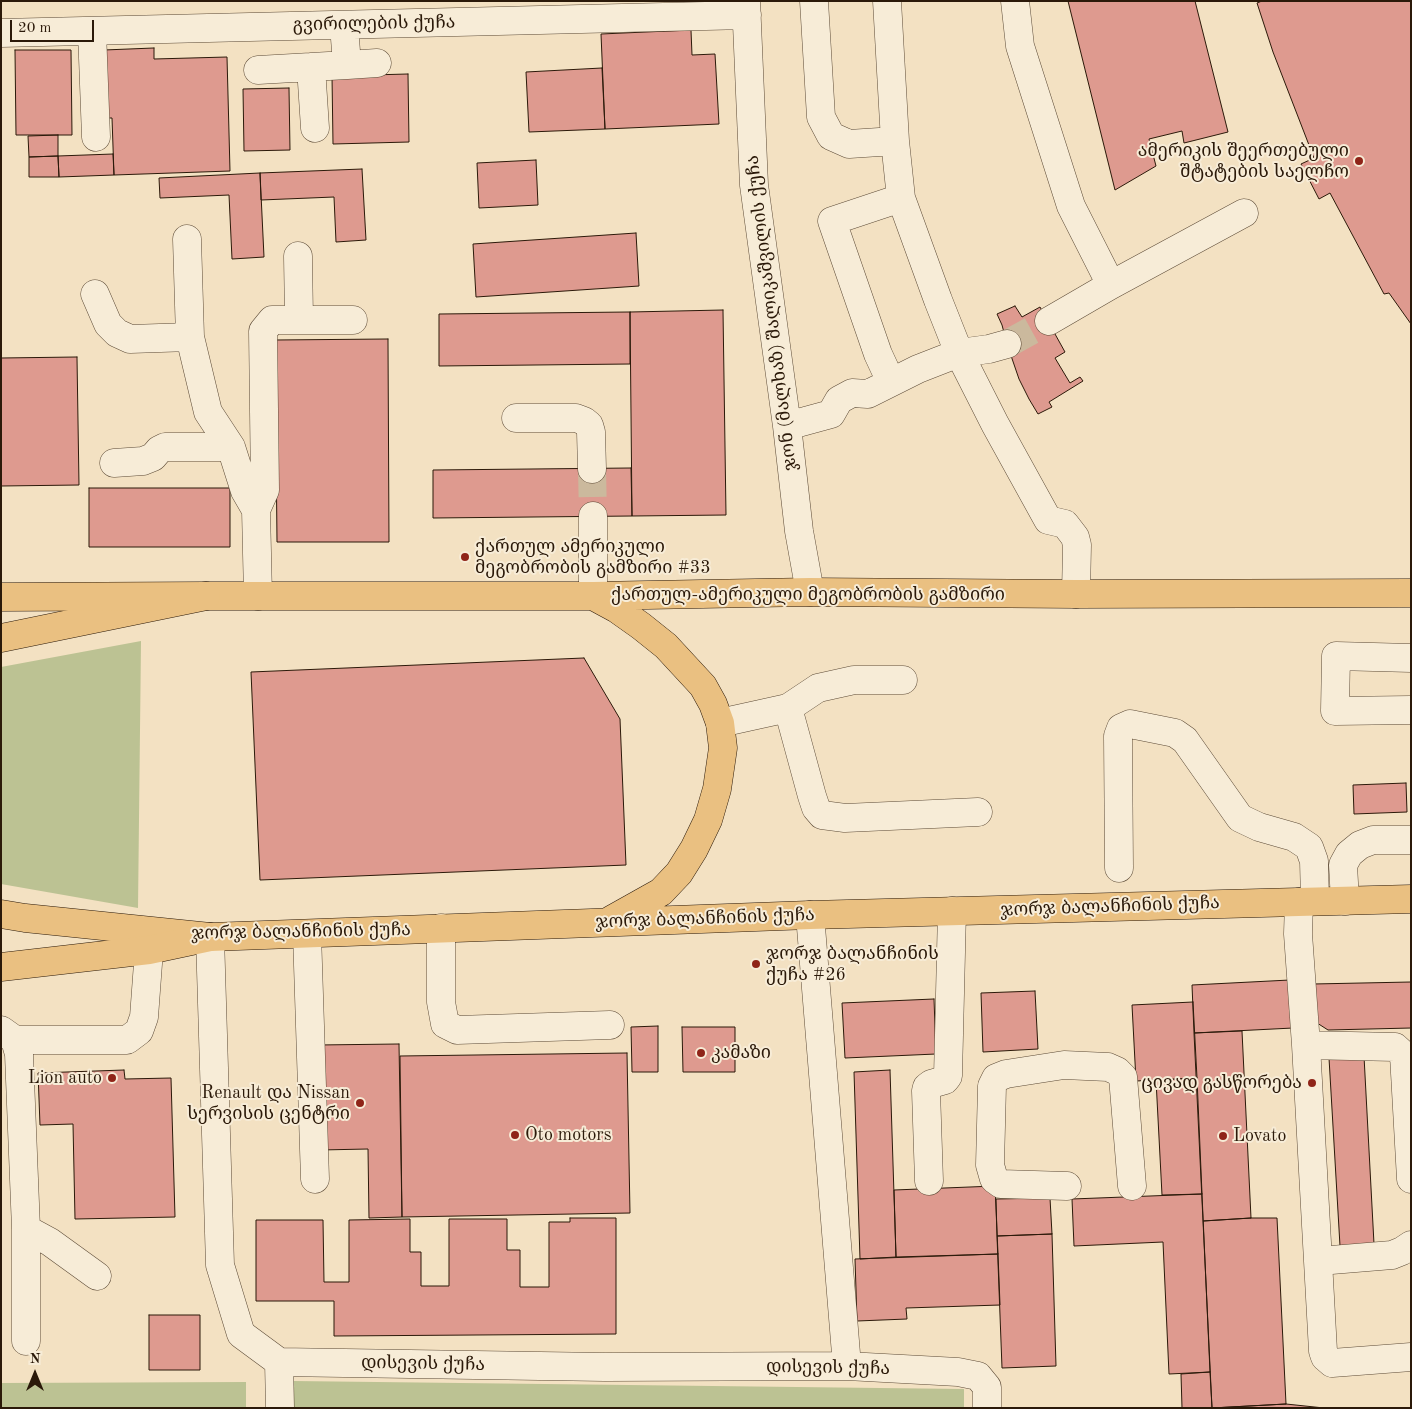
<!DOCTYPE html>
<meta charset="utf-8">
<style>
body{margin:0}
#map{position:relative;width:1412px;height:1409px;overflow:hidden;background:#f3e1c2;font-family:"Old Standard TT",serif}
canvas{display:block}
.frame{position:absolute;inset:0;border:2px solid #2b1909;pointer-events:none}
.north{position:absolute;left:10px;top:1349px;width:50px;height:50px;-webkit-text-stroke:4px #f7ecd7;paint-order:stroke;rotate:0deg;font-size:14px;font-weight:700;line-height:20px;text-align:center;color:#2b1909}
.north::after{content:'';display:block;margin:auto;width:18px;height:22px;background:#2b1909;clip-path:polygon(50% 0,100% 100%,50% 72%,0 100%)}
.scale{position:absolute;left:10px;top:20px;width:84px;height:22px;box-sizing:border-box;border:2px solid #2b1909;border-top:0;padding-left:6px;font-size:15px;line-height:18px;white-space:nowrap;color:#2b1909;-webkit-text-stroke:4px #f7ecd7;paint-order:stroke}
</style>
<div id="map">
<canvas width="1412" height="1409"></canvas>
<div class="frame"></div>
<div class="north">N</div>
<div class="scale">20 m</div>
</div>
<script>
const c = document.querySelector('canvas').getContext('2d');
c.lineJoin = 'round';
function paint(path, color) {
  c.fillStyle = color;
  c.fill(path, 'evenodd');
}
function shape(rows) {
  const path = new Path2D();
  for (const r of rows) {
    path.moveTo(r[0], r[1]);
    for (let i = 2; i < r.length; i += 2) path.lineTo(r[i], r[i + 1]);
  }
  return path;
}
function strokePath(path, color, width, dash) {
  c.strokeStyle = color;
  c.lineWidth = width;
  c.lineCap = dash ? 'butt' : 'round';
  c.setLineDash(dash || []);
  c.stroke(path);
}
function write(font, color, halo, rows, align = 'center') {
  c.font = font + ' "Old Standard TT","Noto Serif Georgian",serif';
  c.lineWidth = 4;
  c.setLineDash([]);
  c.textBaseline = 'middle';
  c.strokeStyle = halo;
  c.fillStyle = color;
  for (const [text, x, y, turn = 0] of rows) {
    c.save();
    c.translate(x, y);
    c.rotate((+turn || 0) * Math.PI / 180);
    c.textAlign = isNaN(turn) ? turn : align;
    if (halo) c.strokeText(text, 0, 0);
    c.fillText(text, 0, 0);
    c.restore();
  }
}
paint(shape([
 [141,641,138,908,1,884,1,667],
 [293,1381,964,1389,964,1408,294,1408],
 [246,1382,246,1408,1,1408,1,1383]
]), '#bcc293');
const building = shape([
 [1068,1,1195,1,1228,132,1184,143,1182,131,1149,139,1156,166,1115,190,1068,1],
 [1262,1,1411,1,1411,324,1389,293,1384,294,1330,193,1319,199,1301,164,1314,158,1273,52,1257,3,1262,1],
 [691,30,692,55,715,54,719,124,605,129,601,34,691,30],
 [154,48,154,59,227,57,230,171,114,175,112,118,106,118,104,50,154,48],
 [15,50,71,50,72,135,16,135,15,50],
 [602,68,605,129,529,132,526,72,602,68],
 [408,74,409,142,333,144,332,76,408,74],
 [289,88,290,150,244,151,243,89,289,88],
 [58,135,58,156,29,157,28,136,58,135],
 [113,154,114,175,59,177,58,156,113,154],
 [58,156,59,177,29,177,29,157,58,156],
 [536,160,538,205,479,208,477,163,536,160],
 [362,169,366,240,336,242,334,197,261,200,260,173,362,169],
 [260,173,264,257,232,259,229,195,160,198,159,178,260,173],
 [636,233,639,286,476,297,473,244,636,233],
 [1015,306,1022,317,1040,307,1065,352,1055,358,1070,383,1080,377,1083,381,1049,402,1052,407,1038,414,1029,399,1019,379,1007,344,1002,325,997,314,1015,306],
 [723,310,726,515,632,516,630,312,723,310],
 [630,312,630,364,439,366,439,314,630,312],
 [388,339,389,542,277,542,275,340,388,339],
 [77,357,79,485,1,486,1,358,77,357],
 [631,468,632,516,433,518,433,470,631,468],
 [89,488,230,488,230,547,89,547,89,488],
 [584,658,620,719,626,865,260,880,251,672,584,658],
 [1406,783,1407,812,1354,814,1353,785,1406,783],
 [1290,980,1293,1028,1194,1033,1192,985,1290,980],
 [1411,982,1411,1028,1328,1030,1314,1021,1313,984,1411,982],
 [1035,991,1038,1049,983,1052,981,993,1035,991],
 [934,999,936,1054,845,1058,842,1003,934,999],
 [1193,1002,1197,1078,1136,1081,1132,1005,1193,1002],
 [658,1026,658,1072,632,1072,631,1027,658,1026],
 [682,1027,735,1027,735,1072,683,1072,682,1027],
 [1242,1031,1251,1218,1203,1221,1194,1033,1242,1031],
 [399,1044,402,1217,369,1218,368,1149,320,1150,318,1045,399,1044],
 [627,1053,630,1213,402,1217,400,1056,627,1053],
 [1364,1056,1374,1244,1340,1246,1329,1058,1364,1056],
 [124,1070,125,1079,171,1078,175,1217,75,1219,73,1124,40,1125,38,1073,124,1070],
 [890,1070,896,1257,860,1259,854,1072,890,1070],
 [1197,1078,1202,1194,1162,1195,1156,1080,1197,1078],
 [995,1186,998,1254,896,1257,894,1190,995,1186],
 [1202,1194,1210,1372,1169,1374,1163,1242,1074,1246,1072,1199,1202,1194],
 [1050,1198,1052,1234,997,1236,996,1199,1050,1198],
 [570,1218,616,1218,616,1334,334,1336,334,1301,256,1301,256,1220,323,1220,324,1282,349,1282,349,1220,410,1219,410,1252,421,1252,421,1286,449,1286,449,1219,507,1219,507,1250,520,1250,520,1287,549,1287,549,1222,570,1222,570,1218],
 [1251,1218,1277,1218,1286,1404,1212,1408,1203,1221,1251,1218],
 [1052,1234,1056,1366,1002,1368,997,1236,1052,1234],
 [998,1254,1000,1305,906,1308,907,1319,857,1321,855,1259,998,1254],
 [149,1315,200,1315,200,1370,149,1370,149,1315],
 [1210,1372,1212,1408,1182,1408,1181,1374,1210,1372],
 [1286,1404,1324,1408,1212,1408,1286,1404]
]);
paint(building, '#de9a8f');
strokePath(building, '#2b1909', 1);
strokePath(shape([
 [1007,344,1049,321],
 [592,469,593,516]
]), '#cbb99d', 28, [28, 14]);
const minor = shape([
 [746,1,754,185,787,426,799,531,810,592],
 [814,1,821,117,831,136,849,144,895,141],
 [887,1,895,141,901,198,938,300,959,353,989,349,1007,344],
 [1015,1,1020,46,1071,206,1111,285,1049,321],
 [92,31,96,137],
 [1,33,747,15],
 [347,65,377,63],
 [258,70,311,67],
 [315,128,311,67,347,65,344,25],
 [187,239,190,337,208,412,231,447,245,491,256,510,258,596],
 [298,256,299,319],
 [1111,285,1244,213],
 [95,294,108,324,117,333,130,339,190,337],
 [891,382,878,354,832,221,901,198],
 [516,418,576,418,584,421,589,425,591,432,592,469],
 [787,426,831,414,839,400,852,393,868,394,918,369,959,353,995,424,1048,520,1065,524,1075,537,1077,545,1076,594],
 [114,463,143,461,153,457,159,450,165,447,231,447],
 [256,510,265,490,263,331,272,320,353,320],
 [593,516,593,596],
 [1411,658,1336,656,1335,711,1411,710],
 [788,708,812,796,816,808,822,815,845,818,978,812],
 [720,723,788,708,818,688,854,680,903,680],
 [1119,868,1118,736,1121,728,1130,724,1175,733,1185,740,1240,818,1259,827,1294,837,1309,847,1314,861,1315,901],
 [1345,901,1343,865,1349,854,1360,845,1373,840,1411,840],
 [1299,902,1298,934,1306,1045,1323,1351,1325,1357,1332,1363,1411,1357],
 [810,915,847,1366],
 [441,928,441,1002,445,1024,457,1030,610,1025],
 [307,934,315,1179],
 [210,937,220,1265,241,1334,279,1362,605,1367,847,1366,958,1372,978,1376,987,1387,987,1408],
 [1,1030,15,1040,19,1054,26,1229,50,1242,97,1276],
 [15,1040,127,1040,139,1031,144,1017,149,950],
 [1306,1045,1395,1047,1404,1055,1411,1179],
 [929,1181,926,1091,927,1087,931,1084,945,1080,948,1076,952,911],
 [1067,1186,1001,1184,994,1179,990,1165,992,1086,996,1078,1006,1074,1064,1065,1108,1067,1117,1071,1123,1077,1132,1186],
 [1319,1261,1392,1255,1402,1251,1411,1245],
 [26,1341,26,1229],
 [279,1362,280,1408]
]);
const major = shape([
 [593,596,617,609,641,626,666,646,703,686,713,704,720,723,723,748,717,789,708,820,694,849,679,873,661,892,611,920],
 [1,638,206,596,593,596,810,592,1076,594,1411,593],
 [1,914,25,918,210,937,810,915,1411,899]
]);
const highway = shape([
 [1,597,206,596],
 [1,967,149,950,210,937]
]);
strokePath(minor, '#5d4b37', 29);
strokePath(major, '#2b1909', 29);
strokePath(highway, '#2b1909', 29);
strokePath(minor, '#f7ecd7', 28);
strokePath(major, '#eac081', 28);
strokePath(highway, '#eac081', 28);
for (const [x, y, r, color] of [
 [1359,161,5,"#8f2418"],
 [465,557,5,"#8f2418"],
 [756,964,5,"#8f2418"],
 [701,1053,5,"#8f2418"],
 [112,1078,5,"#8f2418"],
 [1312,1083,5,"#8f2418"],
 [360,1103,5,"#8f2418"],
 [515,1135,5,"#8f2418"],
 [1223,1136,5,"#8f2418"]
]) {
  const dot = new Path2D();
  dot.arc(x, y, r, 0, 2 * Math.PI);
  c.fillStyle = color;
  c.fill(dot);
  strokePath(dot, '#f7ecd7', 2);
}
write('18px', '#2b1909', '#f7ecd7', [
 ["გვირილების ქუჩა",374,24,-1],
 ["ჯონ (მალხაზ) შალიკაშვილის ქუჩა",772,313,-97],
 ["ქართულ-ამერიკული მეგობრობის გამზირი",808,595],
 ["ჯორჯ ბალანჩინის ქუჩა",1110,907,-2],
 ["ჯორჯ ბალანჩინის ქუჩა",705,919,-2],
 ["ჯორჯ ბალანჩინის ქუჩა",301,932,-1],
 ["დისევის ქუჩა",423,1364,1],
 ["დისევის ქუჩა",828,1368,1]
]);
write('18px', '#2b1909', '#f7ecd7', [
 ["ამერიკის შეერთებული",1349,151,"right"],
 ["შტატების საელჩო",1349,172,"right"],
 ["ქართულ ამერიკული",475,547],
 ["მეგობრობის გამზირი #33",475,568],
 ["ჯორჯ ბალანჩინის",766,954],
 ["ქუჩა #26",766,975],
 ["კამაზი",711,1053],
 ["Lion auto",102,1078,"right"],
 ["ცივად გასწორება",1302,1083,"right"],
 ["Renault და Nissan",350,1093,"right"],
 ["სერვისის ცენტრი",350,1114,"right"],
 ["Oto motors",525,1135],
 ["Lovato",1233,1136]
], 'left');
</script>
